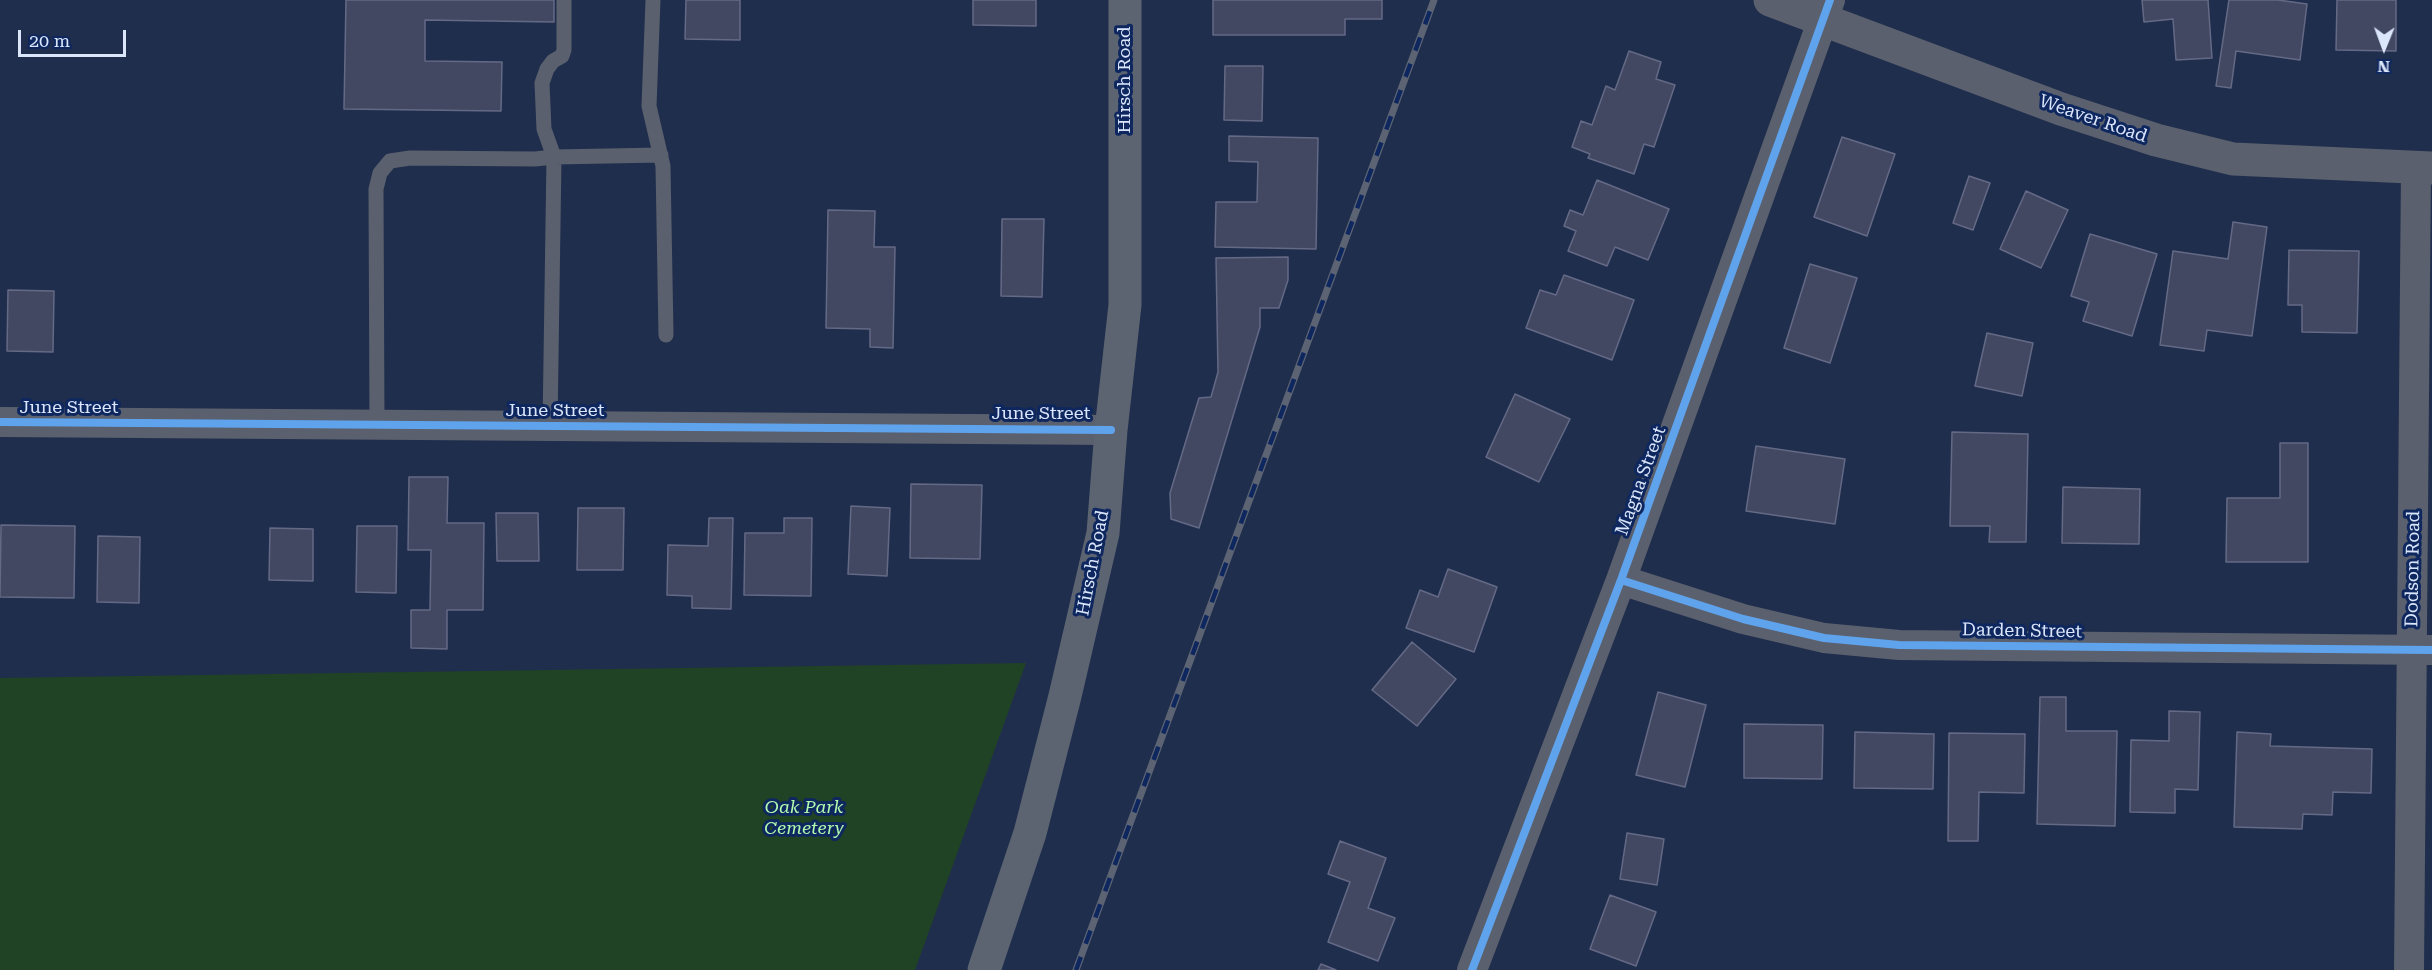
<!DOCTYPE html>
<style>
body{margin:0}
#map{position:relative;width:2432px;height:970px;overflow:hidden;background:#202e4d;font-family:"Roboto Serif",serif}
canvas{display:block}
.north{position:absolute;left:2354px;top:18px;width:60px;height:60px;-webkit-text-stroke:4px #0e275f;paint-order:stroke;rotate:181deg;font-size:16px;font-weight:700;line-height:24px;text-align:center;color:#dbe6fb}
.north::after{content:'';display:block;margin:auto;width:21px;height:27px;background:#dbe6fb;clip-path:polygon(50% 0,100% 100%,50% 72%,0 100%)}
.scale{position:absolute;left:18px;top:30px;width:108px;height:27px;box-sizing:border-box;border:3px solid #dbe6fb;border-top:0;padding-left:8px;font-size:18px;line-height:21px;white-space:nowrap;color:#dbe6fb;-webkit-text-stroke:4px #0e275f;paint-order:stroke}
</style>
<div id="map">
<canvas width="2432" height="970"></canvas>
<div class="north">N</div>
<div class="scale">20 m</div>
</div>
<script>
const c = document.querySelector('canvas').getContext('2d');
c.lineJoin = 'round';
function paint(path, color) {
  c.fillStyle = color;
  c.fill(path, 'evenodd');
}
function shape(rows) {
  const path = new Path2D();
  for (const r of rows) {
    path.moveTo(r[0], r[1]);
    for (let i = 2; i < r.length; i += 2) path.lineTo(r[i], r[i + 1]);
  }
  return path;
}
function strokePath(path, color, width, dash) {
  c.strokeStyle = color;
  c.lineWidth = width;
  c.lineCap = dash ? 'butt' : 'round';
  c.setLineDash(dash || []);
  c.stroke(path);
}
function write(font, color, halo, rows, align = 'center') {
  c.font = font + ' "Roboto Serif",serif';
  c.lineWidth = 6;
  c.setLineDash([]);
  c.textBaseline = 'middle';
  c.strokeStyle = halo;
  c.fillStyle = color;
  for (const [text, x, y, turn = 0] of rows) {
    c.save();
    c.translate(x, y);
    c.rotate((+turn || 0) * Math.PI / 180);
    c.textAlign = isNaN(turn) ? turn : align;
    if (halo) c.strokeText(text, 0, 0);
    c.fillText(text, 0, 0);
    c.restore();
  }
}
paint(shape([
 [1026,663,915,970,0,970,0,678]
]), '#204225');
const building = shape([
 [346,0,554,0,554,22,425,20,425,61,502,62,501,111,344,109,346,0],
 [686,0,740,0,740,40,685,39,686,0],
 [973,0,1036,0,1036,26,973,25,973,0],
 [1213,0,1382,0,1382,19,1345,19,1345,35,1213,35,1213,0],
 [2142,0,2208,0,2212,58,2176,60,2173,19,2144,22,2142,0],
 [2229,0,2278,0,2307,4,2300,60,2236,51,2231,88,2216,86,2229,0],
 [2337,0,2396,0,2396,51,2336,50,2337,0],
 [1629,51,1661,62,1656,79,1675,85,1654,147,1644,144,1634,174,1588,158,1590,154,1572,147,1581,121,1592,125,1606,86,1615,90,1629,51],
 [1225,66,1263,66,1262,121,1224,120,1225,66],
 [1229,136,1318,138,1316,249,1215,247,1216,202,1257,202,1258,162,1229,161,1229,136],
 [1842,137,1895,154,1867,236,1814,217,1842,137],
 [1969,176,1990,183,1973,230,1953,223,1969,176],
 [1597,180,1669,209,1648,260,1615,247,1607,266,1568,251,1576,231,1564,226,1570,210,1583,215,1597,180],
 [2026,191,2068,210,2041,268,2000,249,2026,191],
 [828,210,875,211,874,247,895,247,893,348,870,347,870,329,826,328,828,210],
 [1002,219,1044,219,1042,297,1001,296,1002,219],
 [2233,222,2267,227,2252,336,2207,330,2204,351,2160,345,2173,251,2228,259,2233,222],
 [2090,234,2157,254,2132,336,2083,321,2089,302,2071,296,2090,234],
 [2289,250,2359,251,2357,333,2302,332,2302,305,2288,305,2289,250],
 [1288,257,1288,280,1279,308,1260,308,1260,327,1199,528,1171,519,1170,493,1199,398,1211,397,1218,372,1216,258,1288,257],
 [1810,264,1857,278,1830,363,1784,348,1810,264],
 [1564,275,1634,300,1612,360,1526,328,1540,290,1556,295,1564,275],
 [8,290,54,291,53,352,7,351,8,290],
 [1987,333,2033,343,2022,396,1975,386,1987,333],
 [1515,394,1570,419,1539,482,1486,457,1515,394],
 [1952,432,2028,434,2026,542,1989,542,1990,526,1950,526,1952,432],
 [2280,443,2308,443,2308,562,2226,562,2227,498,2280,498,2280,443],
 [1756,446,1845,459,1835,524,1746,511,1756,446],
 [409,477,448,477,447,523,484,523,483,610,447,610,447,649,411,648,411,610,430,610,431,550,408,550,409,477],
 [911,484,982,485,980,559,910,558,911,484],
 [2063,487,2140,489,2139,544,2062,543,2063,487],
 [851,506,890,508,887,576,848,574,851,506],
 [578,508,624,508,623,570,577,570,578,508],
 [496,513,538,513,539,561,497,561,496,513],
 [709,518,733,518,731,609,692,608,692,596,667,595,668,545,708,546,709,518],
 [784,518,812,518,811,596,744,595,745,533,784,533,784,518],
 [1,525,75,526,74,598,0,597,1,525],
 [357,526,397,526,396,593,356,592,357,526],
 [270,528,313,529,313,581,269,580,270,528],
 [98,536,140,537,139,603,97,602,98,536],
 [1448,569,1497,587,1474,652,1406,628,1420,590,1438,597,1448,569],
 [1412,642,1456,679,1417,726,1372,690,1412,642],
 [1658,692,1706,705,1685,787,1636,775,1658,692],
 [2040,697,2066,697,2066,731,2117,731,2115,826,2037,824,2040,697],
 [2169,711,2200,712,2198,790,2175,789,2175,813,2130,812,2131,740,2169,741,2169,711],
 [1744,724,1823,725,1822,779,1744,778,1744,724],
 [1855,732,1934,734,1933,789,1854,788,1855,732],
 [2237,732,2271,734,2270,746,2372,749,2371,793,2333,792,2332,815,2303,814,2302,829,2234,827,2237,732],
 [1949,733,2025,734,2024,793,1979,792,1978,841,1948,841,1949,733],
 [1627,833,1664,839,1657,885,1620,879,1627,833],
 [1340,841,1386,858,1368,908,1395,918,1378,961,1328,942,1350,882,1328,874,1340,841],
 [1610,895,1656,912,1636,966,1590,949,1610,895],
 [1321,964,1336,970,1318,970,1321,964]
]);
paint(building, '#424861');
strokePath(building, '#646a86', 1.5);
strokePath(shape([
 [564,0,564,50,562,56,553,61,547,69,542,83,544,129,554,157,661,155],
 [653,0,649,106,663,166,666,335],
 [377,425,376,189,380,173,390,161,410,158,535,159,554,157,550,426]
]), '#5a606d', 15);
strokePath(shape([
 [0,422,1111,430],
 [1621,580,1743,619,1824,638,1899,645,2432,650],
 [1472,970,1621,580,1830,0],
 [2409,970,2416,168]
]), '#5a606d', 30);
strokePath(shape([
 [1770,0,2061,109,2156,140,2233,159,2432,168]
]), '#5a606d', 33);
strokePath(shape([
 [984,970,1030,833,1065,696,1103,533,1111,430,1125,305,1125,0]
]), '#5c6472', 33);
const rail = shape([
 [1076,970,1434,0]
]);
strokePath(rail, '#5c6474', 7);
strokePath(rail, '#0e275f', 4.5, [14]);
strokePath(shape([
 [0,422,1111,430],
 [1621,580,1743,619,1824,638,1899,645,2432,650],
 [1472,970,1621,580,1830,0]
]), '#60a3ed', 8);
write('18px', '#dbe6fb', '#0e275f', [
 ["Hirsch Road",1125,80,-90],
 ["Weaver Road",2093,119,19],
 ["June Street",69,408],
 ["June Street",555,411],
 ["June Street",1041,414],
 ["Magna Street",1641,481,-70],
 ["Hirsch Road",1093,563,-79],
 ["Dodson Road",2413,569,-89],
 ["Darden Street",2022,631,1]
]);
write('italic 18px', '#b2faae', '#0e275f', [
 ["Oak Park",804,808],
 ["Cemetery",804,829]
]);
</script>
